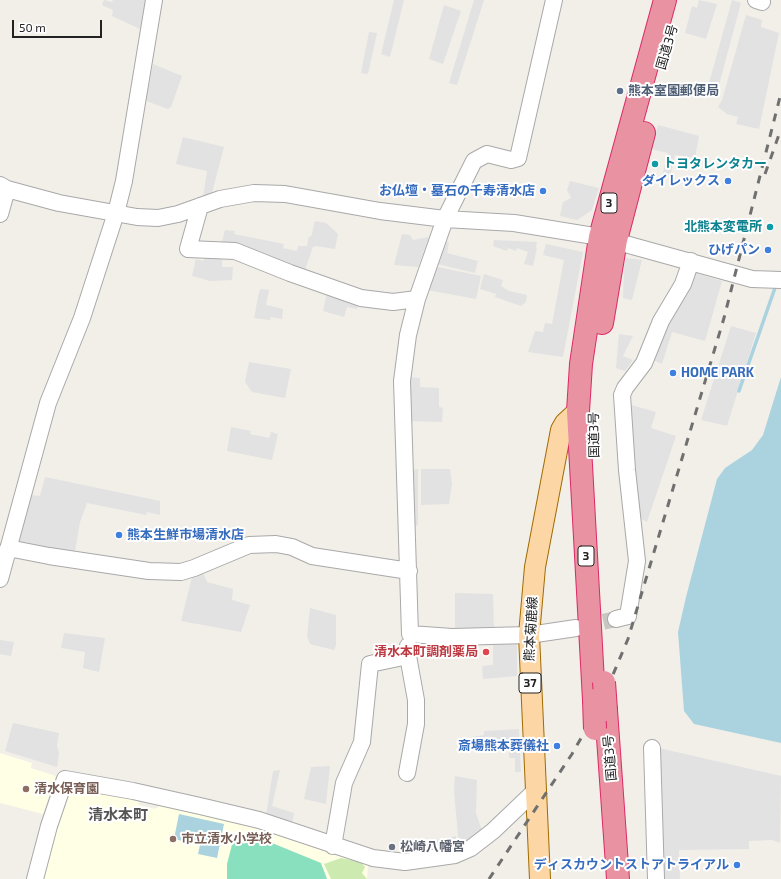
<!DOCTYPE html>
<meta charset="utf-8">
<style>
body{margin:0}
#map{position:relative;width:781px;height:879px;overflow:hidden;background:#f2efe9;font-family:"Exo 2",sans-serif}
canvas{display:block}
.scale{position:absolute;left:12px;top:20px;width:90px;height:18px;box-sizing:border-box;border:2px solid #222;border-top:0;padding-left:5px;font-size:12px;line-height:14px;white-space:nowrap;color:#222;-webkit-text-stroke:3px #fff;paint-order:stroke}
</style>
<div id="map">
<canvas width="781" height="879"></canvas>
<div class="scale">50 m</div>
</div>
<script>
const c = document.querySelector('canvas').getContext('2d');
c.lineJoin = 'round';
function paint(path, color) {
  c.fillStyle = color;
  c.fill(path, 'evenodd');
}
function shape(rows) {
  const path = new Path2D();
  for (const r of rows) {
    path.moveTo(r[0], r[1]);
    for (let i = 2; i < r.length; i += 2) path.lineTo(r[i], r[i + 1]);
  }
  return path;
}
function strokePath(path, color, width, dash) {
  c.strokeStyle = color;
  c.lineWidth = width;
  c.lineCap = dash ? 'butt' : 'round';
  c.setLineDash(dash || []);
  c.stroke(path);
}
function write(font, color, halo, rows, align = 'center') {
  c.font = font + ' "Exo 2","Noto Sans JP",sans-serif';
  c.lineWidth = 4;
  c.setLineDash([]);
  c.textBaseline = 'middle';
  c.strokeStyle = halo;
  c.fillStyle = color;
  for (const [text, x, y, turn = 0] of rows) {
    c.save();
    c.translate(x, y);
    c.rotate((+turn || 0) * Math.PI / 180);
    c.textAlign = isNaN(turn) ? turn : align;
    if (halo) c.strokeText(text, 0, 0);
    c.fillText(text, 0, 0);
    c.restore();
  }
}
paint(shape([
 [0,753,32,763,31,768,56,776,43,814,0,803],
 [70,784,138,799,139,805,155,809,164,803,238,819,364,861,368,866,367,879,39,879]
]), '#ffffe5');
paint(shape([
 [341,858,361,862,365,867,362,873,367,879,331,879,324,864]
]), '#cdebb0');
paint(shape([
 [235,833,244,835,250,834,321,863,327,879,227,879,227,864]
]), '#88e0be');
paint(shape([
 [104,0,112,2,113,0,147,0,140,29,112,16,113,10,102,5],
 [394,0,404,0,390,57,381,54],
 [474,0,484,0,457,85,449,83],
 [699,0,717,4,706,39,685,33,692,6,697,8],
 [732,0,741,3,719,85,709,83],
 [444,5,461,11,443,64,429,59],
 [746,15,762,20,761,27,779,33,759,129,736,124,738,117,727,114,718,107,722,100],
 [369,32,377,33,368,74,361,73],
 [153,64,182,76,171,107,168,109,146,101],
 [658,125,699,136,695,158,675,155,670,177,662,176,668,153,651,149],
 [183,137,224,147,212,193,203,197,207,171,176,164],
 [570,181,599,188,592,210,577,220,560,216,563,202,571,198,567,190],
 [315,221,326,223,338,234,335,249,316,246,313,247,304,273,221,245,225,230,235,231,234,234,284,244,283,248,297,251,298,246,307,246,309,236,311,237],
 [402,234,410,235,413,240,429,237,418,267,394,265],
 [494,240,537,242,536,247,537,248,533,266,524,264,528,252,517,248,516,251,508,248,507,251,493,246],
 [446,242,449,243,447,253,478,261,475,273,437,264],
 [546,244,583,252,563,357,528,352,535,331,543,332,545,323,552,324,564,260,543,255],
 [222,255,222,267,233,267,232,280,210,281,192,276,196,259,203,261,207,256],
 [626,258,642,260,632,300,623,298,624,266],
 [433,266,481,276,476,299,427,290],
 [692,272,722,281,705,341,672,332,662,364,653,360,662,330],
 [484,274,503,280,501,286,509,291,527,295,526,302,521,306,495,297,496,294,480,289],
 [261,289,269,290,266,305,283,309,282,319,271,317,270,320,254,318,259,292],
 [327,292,355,301,358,306,357,309,347,307,344,317,323,311],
 [731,326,756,333,727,426,701,420],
 [619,334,633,336,623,356,633,360,625,371,616,368],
 [249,362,291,369,285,398,252,392,245,382],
 [410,377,420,378,420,387,439,388,439,407,443,408,442,422,409,421],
 [628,404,656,412,651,428,676,436,647,522,640,518],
 [231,427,251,431,250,434,269,438,271,432,278,434,272,460,227,451],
 [418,469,418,525,411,527,410,470],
 [421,469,450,469,452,484,449,504,421,505],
 [45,477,160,501,160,515,147,512,146,515,87,503,80,522,75,551,67,550,65,554,18,542,31,495,40,496],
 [203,573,207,582,233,589,232,600,250,605,241,632,181,621,192,577],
 [455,593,493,594,494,630,455,632],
 [310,608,336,615,336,645,334,650,310,644,307,636],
 [64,633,105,638,99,672,83,668,85,652,61,648],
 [493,639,517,640,517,676,483,679,482,666,493,665],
 [0,640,14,642,11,656,0,654],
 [13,723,59,733,57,745,59,754,57,767,5,751],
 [519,729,521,772,515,772,515,758,509,758,509,747,473,749,471,737,484,735,484,731],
 [659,748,781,776,780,843,772,840,749,841,749,849,679,850,680,879,661,879],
 [330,766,326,804,304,799,311,767],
 [280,770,272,806,294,813,292,823,266,815,273,771],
 [455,776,477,780,476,813,482,831,471,841,459,846,454,791],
 [456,836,457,848,428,853,427,842]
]), '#e2e2e2');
paint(shape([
 [781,377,781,743,694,724,684,711,678,632,686,597,717,479,725,468,752,450,763,435],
 [179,814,224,824,217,858,198,854,200,845,174,839]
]), '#aad3df');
strokePath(shape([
 [739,391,776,285]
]), '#aad3df', 3.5);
strokePath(shape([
 [580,627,616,619]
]), '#c8c6c1', 16, [16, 8]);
const minor = shape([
 [554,0,518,158,511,160,487,154,474,161,445,219,417,299,408,335,402,381,410,634,452,637,529,635,576,628],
 [756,0,762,2],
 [0,185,7,189,59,203,137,217,158,218,178,214,220,199,254,193,285,194,380,211,445,219,514,223,600,237,752,279,781,280],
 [200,206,188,249,235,251,290,273,361,298,393,302,417,299],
 [0,214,7,189],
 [8,548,49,556,149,571,181,572,194,568,249,545,276,544,292,547,312,556,409,571],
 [0,579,48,403,82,318,116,213,124,181,154,0],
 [616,619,628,616,637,561,627,470,622,395,625,388,644,363,661,321,683,284,691,261],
 [652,748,656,879],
 [407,773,416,724,416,700,408,656,408,646],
 [333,846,344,783,362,742,370,664,408,656],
 [35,879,49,826,65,779,133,791,200,806,259,820,373,858,405,862,455,855,471,848,493,831,536,790]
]);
const major = shape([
 [540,879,529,635,535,567,561,430,565,423,578,411]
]);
const highway = shape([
 [602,323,616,240,644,133],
 [594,700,578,411,581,364,600,237,665,0],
 [606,710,618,879]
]);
strokePath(minor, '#a9a9a9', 18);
strokePath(major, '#a06b00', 22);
strokePath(highway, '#dc2a67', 24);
strokePath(minor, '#fff', 16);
strokePath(major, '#fcd6a4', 20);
strokePath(highway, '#e892a2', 22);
strokePath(shape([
 [765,174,781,129],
 [489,879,572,754,601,703,628,639,724,318,781,93]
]), '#707070', 3, [8, 8]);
const highwayBridge = shape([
 [604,682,606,710],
 [594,700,595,729]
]);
strokePath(highwayBridge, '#dc2a67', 24, []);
strokePath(highwayBridge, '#e892a2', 22);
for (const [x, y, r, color] of [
 [620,91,4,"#5c6f8a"],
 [655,164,4,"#0f9aa8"],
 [728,181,4,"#3f7fe0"],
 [543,191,4,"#3f7fe0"],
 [770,227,4,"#0f9aa8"],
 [768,250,4,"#3f7fe0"],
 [673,373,4,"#3f7fe0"],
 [119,535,4,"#3f7fe0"],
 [486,652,4,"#e0444e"],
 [557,746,4,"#3f7fe0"],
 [26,789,4,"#8d6e63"],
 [173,839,4,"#8d6e63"],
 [392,847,4,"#6b7280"],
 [737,865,4,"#3f7fe0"]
]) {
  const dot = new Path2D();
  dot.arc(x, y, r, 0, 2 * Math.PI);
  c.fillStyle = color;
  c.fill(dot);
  strokePath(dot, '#fff', 1.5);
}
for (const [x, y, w] of [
 [609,203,16],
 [586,556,16],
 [530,683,22]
]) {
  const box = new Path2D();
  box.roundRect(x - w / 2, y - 10, w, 20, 3);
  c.fillStyle = '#fff';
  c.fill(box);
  strokePath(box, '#222', 1);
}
write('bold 12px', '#222', null, [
 ["3",609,203],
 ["3",586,556],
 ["37",530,683]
]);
write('13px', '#222', '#fff', [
 ["国道3号",667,47,-74],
 ["国道3号",594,435,-91],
 ["熊本菊鹿線",531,629,-87],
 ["国道3号",610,758,-95]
]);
write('bold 13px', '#4e5e75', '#fff', [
 ["熊本室園郵便局",628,91]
], 'left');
write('bold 13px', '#0d838f', '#fff', [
 ["トヨタレンタカー",663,164],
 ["北熊本変電所",762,227,"right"]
], 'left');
write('bold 13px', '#366cbe', '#fff', [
 ["ダイレックス",720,181],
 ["お仏壇・墓石の千寿清水店",535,191],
 ["ひげパン",760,250],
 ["HOME PARK",681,373,"left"],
 ["熊本生鮮市場清水店",127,535,"left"],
 ["斎場熊本葬儀社",549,746],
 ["ディスカウントストアトライアル",729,865]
], 'right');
write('bold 13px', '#be3a42', '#fff', [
 ["清水本町調剤薬局",478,652]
], 'right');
write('bold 13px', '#785e54', '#fff', [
 ["清水保育園",34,789],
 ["市立清水小学校",181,839]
], 'left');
write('bold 13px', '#5b616d', '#fff', [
 ["松崎八幡宮",400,847]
], 'left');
write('bold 15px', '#555', '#fff', [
 ["清水本町",118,815]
]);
</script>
